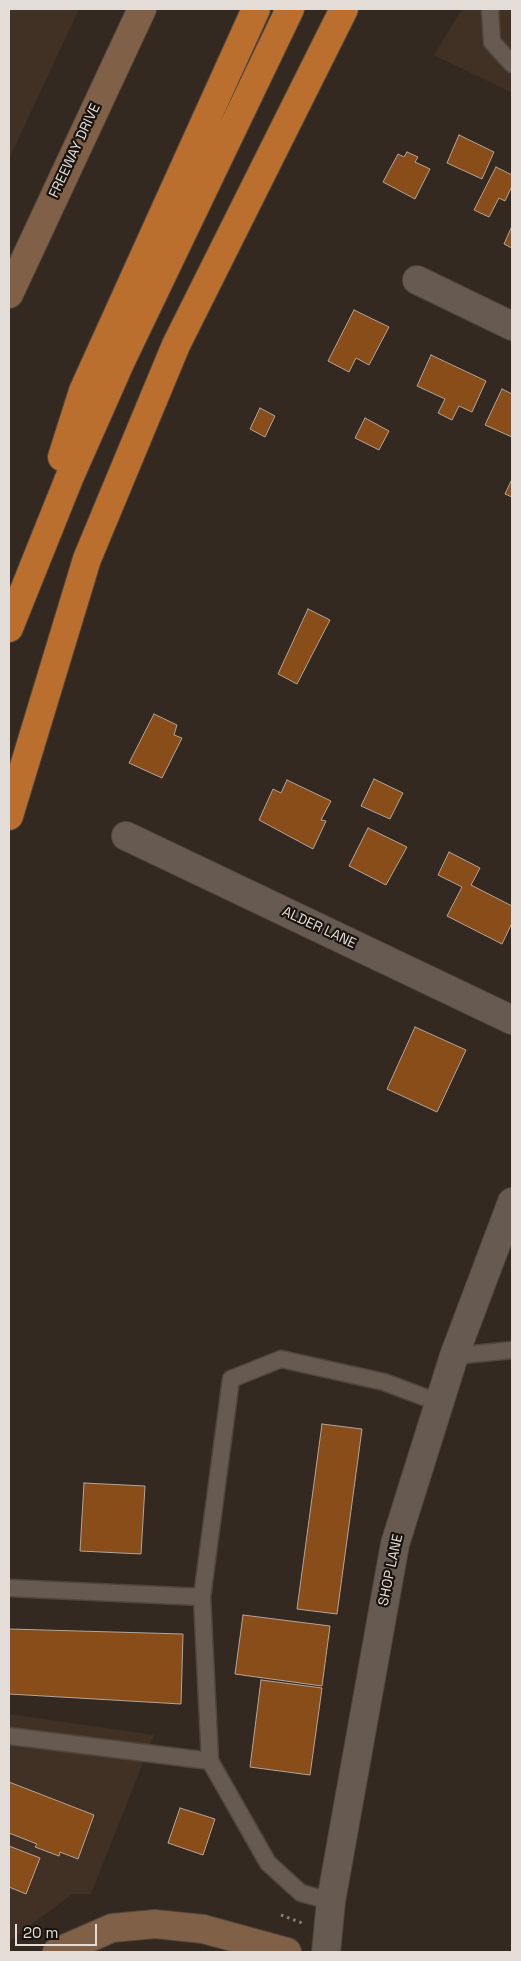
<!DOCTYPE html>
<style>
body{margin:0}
#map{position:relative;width:521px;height:1961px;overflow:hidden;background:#342921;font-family:"Space Grotesk",sans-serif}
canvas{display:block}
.frame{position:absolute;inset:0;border:10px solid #e4dcd7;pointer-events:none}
.scale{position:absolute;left:15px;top:1924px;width:82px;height:22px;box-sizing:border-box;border:2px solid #e4dcd7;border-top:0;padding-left:6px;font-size:15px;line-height:18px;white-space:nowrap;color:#e4dcd7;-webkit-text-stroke:4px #18130f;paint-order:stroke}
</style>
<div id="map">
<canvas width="521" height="1961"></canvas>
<div class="frame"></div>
<div class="scale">20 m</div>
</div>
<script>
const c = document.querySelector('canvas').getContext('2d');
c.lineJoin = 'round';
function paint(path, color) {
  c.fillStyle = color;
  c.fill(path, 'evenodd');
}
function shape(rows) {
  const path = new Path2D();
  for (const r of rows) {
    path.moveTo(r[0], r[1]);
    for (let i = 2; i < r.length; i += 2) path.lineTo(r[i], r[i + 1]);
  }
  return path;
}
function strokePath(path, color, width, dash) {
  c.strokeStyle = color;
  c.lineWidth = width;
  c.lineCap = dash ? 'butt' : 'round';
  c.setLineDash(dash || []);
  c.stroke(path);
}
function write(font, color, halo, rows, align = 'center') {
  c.font = font + ' "Space Grotesk",sans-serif';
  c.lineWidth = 4.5;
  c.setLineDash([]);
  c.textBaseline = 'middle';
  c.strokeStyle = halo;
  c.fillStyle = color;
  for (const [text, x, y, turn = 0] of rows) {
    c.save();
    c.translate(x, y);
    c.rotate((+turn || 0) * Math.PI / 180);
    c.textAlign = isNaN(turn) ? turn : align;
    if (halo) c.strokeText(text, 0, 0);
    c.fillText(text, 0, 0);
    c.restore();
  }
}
paint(shape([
 [9,9,79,9,9,159],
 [462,9,512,9,512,93,434,55],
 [9,1714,154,1735,91,1894,72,1894,9,1942]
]), '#413024');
const building = shape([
 [459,135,494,152,482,179,447,163,459,135],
 [407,152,418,157,415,162,430,169,415,199,383,182,398,154,404,157,407,152],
 [496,167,512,175,512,186,505,201,499,198,489,217,474,210,496,167],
 [512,226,512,248,504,244,512,226],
 [354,310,389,327,369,365,356,358,349,372,328,361,354,310],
 [431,355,486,381,472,412,459,406,452,420,438,413,445,399,417,386,431,355],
 [502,389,512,394,512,437,485,425,502,389],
 [260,408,275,416,265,437,250,429,260,408],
 [365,418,389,431,379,450,355,438,365,418],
 [512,479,512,497,505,494,512,479],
 [308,609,330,620,297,684,278,674,308,609],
 [154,714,177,725,174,735,182,738,162,778,129,763,154,714],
 [374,779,403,793,390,819,361,806,374,779],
 [287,780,331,801,321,820,326,821,313,849,259,820,273,789,281,793,287,780],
 [368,828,407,847,386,885,349,866,368,828],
 [449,852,480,868,471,885,512,906,512,923,502,944,447,916,462,887,438,875,449,852],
 [415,1027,466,1050,437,1112,387,1089,415,1027],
 [322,1424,362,1429,337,1614,297,1609,322,1424],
 [84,1483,145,1486,141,1554,80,1551,84,1483],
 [243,1615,330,1626,322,1686,235,1674,243,1615],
 [9,1629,183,1634,181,1704,9,1694,9,1629],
 [261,1680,322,1688,310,1775,250,1767,261,1680],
 [9,1782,94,1815,78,1859,60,1852,59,1856,35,1847,37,1844,9,1833,9,1782],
 [180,1808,215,1819,203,1855,168,1843,180,1808],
 [9,1846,40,1858,26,1894,9,1887,9,1846]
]);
paint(building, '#884d19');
strokePath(building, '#b3a59b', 1);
const lane = shape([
 [491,9,490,11,492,42,512,64],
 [454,1356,512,1350],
 [9,1588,202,1597],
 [9,1736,210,1761],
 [331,1901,301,1893,268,1863,210,1761,202,1597,231,1379,281,1359,384,1382,440,1403]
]);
const street = shape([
 [417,280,512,326],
 [126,836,512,1020],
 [326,1952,331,1901,395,1544,454,1356,512,1202]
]);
const secondary = shape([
 [9,294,142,9],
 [57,1952,112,1928,155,1924,203,1929,287,1952]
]);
const highway = shape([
 [62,457,83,391,256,9],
 [9,628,70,476,121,361,290,9],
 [9,816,87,559,176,345,344,9]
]);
strokePath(lane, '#4f463f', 19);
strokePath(street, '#4f463f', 30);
strokePath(secondary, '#4f463f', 30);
strokePath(highway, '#4f463f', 30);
strokePath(shape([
 [281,1915,302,1923]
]), '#8a817a', 3, [2.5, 4]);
strokePath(lane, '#675a51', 16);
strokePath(street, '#675a51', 28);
strokePath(secondary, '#806046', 28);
strokePath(highway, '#bb6f2e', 28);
write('14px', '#e4dcd7', '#18130f', [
 ["FREEWAY DRIVE",75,151,-65],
 ["ALDER LANE",319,928,25],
 ["SHOP LANE",391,1570,-78]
]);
</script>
